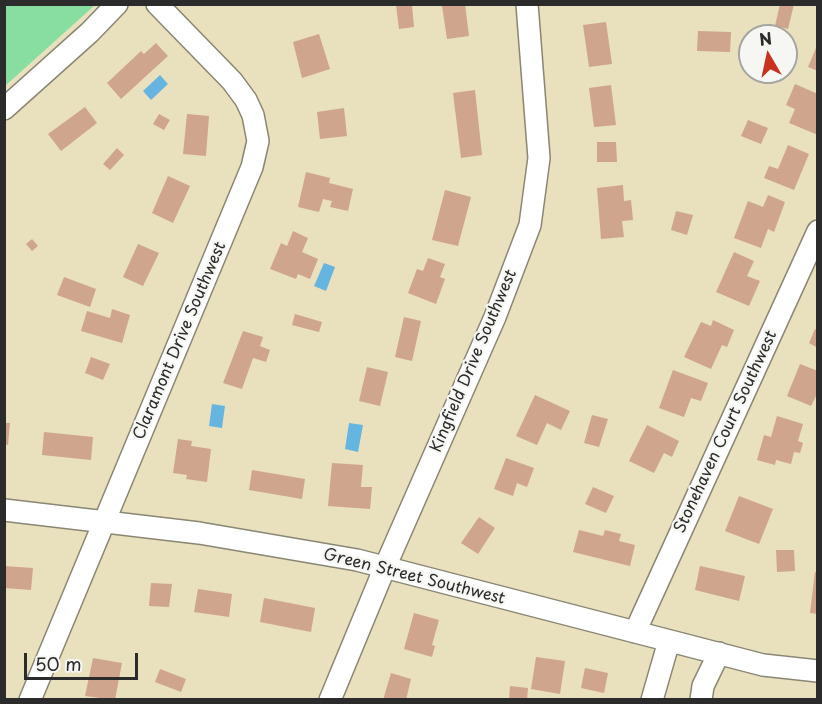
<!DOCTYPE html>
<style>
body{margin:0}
#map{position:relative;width:822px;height:704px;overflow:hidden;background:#e9e0be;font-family:"Playpen Sans",sans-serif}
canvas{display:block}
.frame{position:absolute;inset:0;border:6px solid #2b2b2b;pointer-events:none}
.north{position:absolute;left:738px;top:24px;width:60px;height:60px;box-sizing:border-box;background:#f6f6f2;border:2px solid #a5a5a2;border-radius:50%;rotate:351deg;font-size:16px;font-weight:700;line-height:24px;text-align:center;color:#2b2b2b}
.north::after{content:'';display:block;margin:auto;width:21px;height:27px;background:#c8321e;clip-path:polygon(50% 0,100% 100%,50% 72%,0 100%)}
.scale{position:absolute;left:24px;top:653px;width:114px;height:27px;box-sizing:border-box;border:3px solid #2b2b2b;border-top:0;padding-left:8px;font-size:18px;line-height:21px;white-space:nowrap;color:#2b2b2b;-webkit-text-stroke:4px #f6f6f2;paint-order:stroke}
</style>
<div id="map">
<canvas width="822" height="704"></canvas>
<div class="frame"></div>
<div class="north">N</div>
<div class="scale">50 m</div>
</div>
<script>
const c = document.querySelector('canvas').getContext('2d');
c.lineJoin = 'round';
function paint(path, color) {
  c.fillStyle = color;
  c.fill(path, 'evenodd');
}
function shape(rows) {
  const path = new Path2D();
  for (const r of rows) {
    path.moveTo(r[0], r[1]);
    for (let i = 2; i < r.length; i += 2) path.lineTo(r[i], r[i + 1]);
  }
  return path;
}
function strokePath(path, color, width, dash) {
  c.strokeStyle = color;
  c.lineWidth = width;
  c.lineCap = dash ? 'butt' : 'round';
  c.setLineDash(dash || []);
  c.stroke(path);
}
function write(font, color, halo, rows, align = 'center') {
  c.font = font + ' "Playpen Sans",sans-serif';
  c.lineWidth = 4.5;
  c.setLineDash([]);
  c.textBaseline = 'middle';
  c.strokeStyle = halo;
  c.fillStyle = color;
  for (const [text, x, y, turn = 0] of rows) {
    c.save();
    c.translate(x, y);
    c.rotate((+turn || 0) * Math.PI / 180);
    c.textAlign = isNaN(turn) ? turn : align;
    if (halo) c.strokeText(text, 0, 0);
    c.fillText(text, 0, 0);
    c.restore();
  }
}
paint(shape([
 [5,4,95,4,95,5,5,86]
]), '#88dea1');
paint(shape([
 [160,75,168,84,151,100,143,91],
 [324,263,335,267,326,291,314,286],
 [212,404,225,406,222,428,209,426],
 [349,423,363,425,358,452,345,449]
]), '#66b4e0');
paint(shape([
 [465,4,469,36,447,39,442,6],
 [780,4,794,4,788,29,775,26],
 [396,5,412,5,414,27,399,29],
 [606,22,612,64,589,67,583,25],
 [698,31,731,32,730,52,697,51],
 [319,34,330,69,302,78,293,42],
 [156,43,168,56,121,99,107,83,141,51,144,54],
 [818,43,818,71,808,67],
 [795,84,818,94,818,135,789,123,795,109,786,105],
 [611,85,616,125,594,127,589,88],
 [475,90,482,155,461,158,453,93],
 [85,107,97,123,61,151,48,134],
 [344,108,347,136,320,139,317,112],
 [159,114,170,120,164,130,153,124],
 [187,114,209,116,206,156,183,154],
 [748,120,768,128,761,144,741,136],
 [597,142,616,142,617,162,597,162],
 [788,145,809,154,794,190,764,178,769,166,778,169],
 [117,148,124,155,110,170,103,164],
 [306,172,330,178,329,183,353,189,348,211,330,207,332,201,323,199,319,212,298,207],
 [168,176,190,186,173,223,152,213],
 [623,185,624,201,631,200,633,220,622,221,624,237,601,239,597,188],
 [445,190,471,197,458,246,432,240],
 [768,195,785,202,774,232,768,229,761,248,734,238,748,201,763,207],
 [676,211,693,215,687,235,671,230],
 [293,231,308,238,302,252,318,259,310,279,298,274,296,279,270,269,281,243,287,246],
 [32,239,38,246,32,251,26,244],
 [138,244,159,253,143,286,123,277],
 [734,252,754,261,747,276,760,281,749,306,716,292],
 [428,258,445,264,440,277,445,279,436,304,408,293,417,269,423,271],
 [64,277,96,289,90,307,57,295],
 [112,309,130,315,122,343,81,331,87,311,110,318],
 [295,314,322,322,319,332,292,325],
 [404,317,421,321,412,361,395,357],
 [713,320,734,330,727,347,722,345,711,369,684,357,701,322,711,326],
 [815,329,818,330,818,348,809,343],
 [243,331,263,337,260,346,270,350,266,362,253,358,242,389,223,383],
 [91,357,110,364,103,380,85,373],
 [800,364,818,371,818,397,816,396,811,406,787,396],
 [367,367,388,372,380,406,359,401],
 [673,370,708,383,701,401,691,398,684,417,659,408],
 [535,395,570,411,561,430,547,423,537,445,516,436],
 [592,415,608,419,599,447,584,443],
 [777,416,803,424,798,441,803,443,800,453,794,452,791,464,776,460,775,465,757,460,764,435,771,437],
 [4,423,10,423,8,445,4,444],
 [647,425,679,441,672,457,664,453,654,473,629,461],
 [44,432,93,437,91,460,42,455],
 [178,439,192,441,191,446,211,449,207,482,186,479,187,475,173,473],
 [506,458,534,468,527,487,517,483,513,496,494,489],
 [332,463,363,465,361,487,372,487,370,509,328,506],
 [252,470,305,479,302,499,249,490],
 [593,487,614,496,606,513,585,504],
 [739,496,773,509,759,544,725,531],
 [479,517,495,528,478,554,461,543],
 [579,530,603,536,605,530,621,534,619,541,635,545,630,566,573,552],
 [776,550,794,550,795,571,777,572],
 [4,566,33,568,31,590,4,588],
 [700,566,745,576,739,601,695,590],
 [815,572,818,572,818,614,810,613],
 [151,583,172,584,169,607,149,606],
 [198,589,232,594,229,617,194,612],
 [264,598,315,608,311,632,260,622],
 [414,613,439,620,432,645,435,646,432,657,404,649],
 [536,657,565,661,560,694,531,689],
 [93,658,122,663,115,700,85,696],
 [585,668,608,673,604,693,581,688],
 [160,669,186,679,181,692,155,682],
 [391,673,411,679,406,700,383,700],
 [510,686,528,688,527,700,509,700]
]), '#cfa58d');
const minor = shape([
 [4,109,90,32,117,4],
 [4,510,199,533,357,560,763,665,818,671],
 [635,632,818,231],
 [30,700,252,167,258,141,253,115,246,100,232,81,157,4],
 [330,700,385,567,495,317,530,225,539,158,527,4],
 [652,700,669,641],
 [701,700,703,686,719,653]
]);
strokePath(minor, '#8a8674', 24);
strokePath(minor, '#fff', 21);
write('16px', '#2b2b2b', '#f6f6f2', [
 ["Claramont Drive Southwest",180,341,-67],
 ["Kingfield Drive Southwest",474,361,-67],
 ["Stonehaven Court Southwest",726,432,-65],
 ["Green Street Southwest",414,577,14]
]);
</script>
